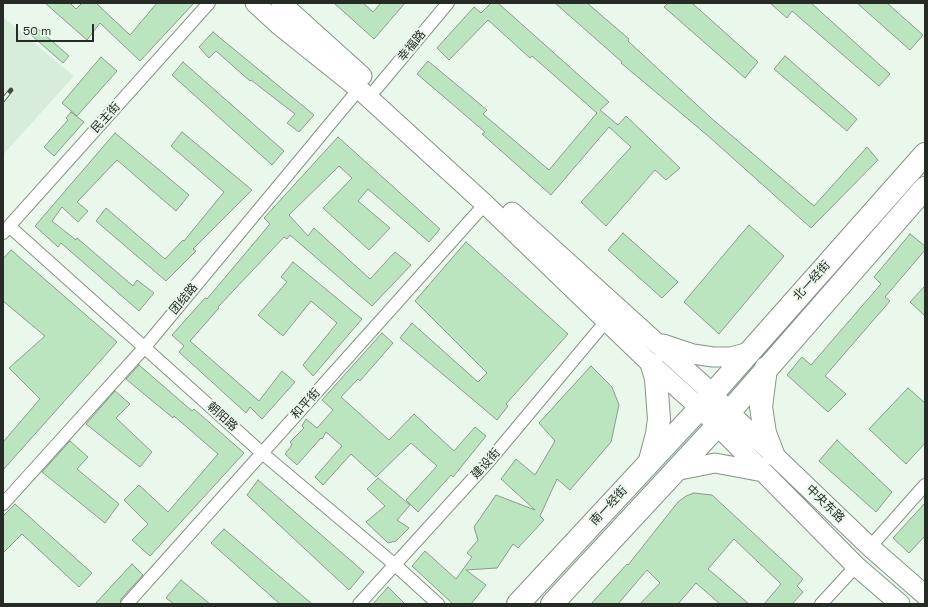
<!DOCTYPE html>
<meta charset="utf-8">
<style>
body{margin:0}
#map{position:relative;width:928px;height:607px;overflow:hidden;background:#eaf8eb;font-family:"Space Grotesk",sans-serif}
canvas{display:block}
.frame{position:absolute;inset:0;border:4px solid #262b26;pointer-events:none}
.scale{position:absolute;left:16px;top:24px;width:78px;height:18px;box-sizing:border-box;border:2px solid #262b26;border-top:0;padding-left:5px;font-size:12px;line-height:14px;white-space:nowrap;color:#262b26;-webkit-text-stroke:3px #eaf8eb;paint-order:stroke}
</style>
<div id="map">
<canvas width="928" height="607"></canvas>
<div class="frame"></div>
<div class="scale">50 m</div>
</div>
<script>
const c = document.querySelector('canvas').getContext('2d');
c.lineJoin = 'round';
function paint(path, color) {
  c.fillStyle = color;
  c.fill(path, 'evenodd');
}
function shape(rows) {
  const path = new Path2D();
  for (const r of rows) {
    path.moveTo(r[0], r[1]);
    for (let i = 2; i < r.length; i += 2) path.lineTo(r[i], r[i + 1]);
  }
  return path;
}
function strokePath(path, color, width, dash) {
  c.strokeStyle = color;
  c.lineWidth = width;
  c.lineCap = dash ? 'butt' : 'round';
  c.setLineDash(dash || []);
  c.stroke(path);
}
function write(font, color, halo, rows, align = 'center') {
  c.font = font + ' "Space Grotesk","Noto Sans SC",sans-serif';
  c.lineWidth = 4;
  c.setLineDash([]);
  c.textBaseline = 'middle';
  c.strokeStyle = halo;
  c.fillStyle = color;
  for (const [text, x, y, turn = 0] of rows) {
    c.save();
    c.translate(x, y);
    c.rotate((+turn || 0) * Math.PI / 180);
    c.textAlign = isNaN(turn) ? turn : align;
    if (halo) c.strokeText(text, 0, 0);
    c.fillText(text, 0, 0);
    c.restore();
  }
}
paint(shape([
 [3,17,74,76,3,155]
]), '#d8ecda');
const building = shape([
 [45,3,70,3,76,9,82,3,96,3,130,35,157,3,194,3,140,61,100,23,87,40,45,3],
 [334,3,363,3,373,12,381,3,405,3,374,39,334,3],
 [491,3,498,3,609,102,600,110,618,125,626,116,680,168,666,180,655,170,606,226,581,202,631,147,609,127,551,195,482,134,485,132,417,74,428,61,487,110,483,114,549,170,597,113,532,56,530,58,488,20,449,60,437,48,474,7,481,13,491,3],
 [555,3,587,3,629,39,628,41,710,117,814,206,867,147,878,160,811,228,707,135,621,63,622,62,555,3],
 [668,3,692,3,758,62,745,78,664,7,668,3],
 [770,3,811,3,890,74,879,86,792,11,787,18,770,3],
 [857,3,887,3,923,35,910,50,857,3],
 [37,28,69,56,63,63,30,34,37,28],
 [213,32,314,115,299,132,287,123,295,114,251,80,250,81,216,51,209,58,199,47,213,32],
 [785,56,857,119,847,131,774,69,785,56],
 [101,57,117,71,77,116,62,103,101,57],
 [183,62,284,151,272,165,172,75,183,62],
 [71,112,84,122,54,156,44,147,68,120,66,118,71,112],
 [182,132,252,190,193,249,196,251,166,281,96,221,106,208,165,259,183,240,184,241,224,192,171,146,182,132],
 [115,133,189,195,176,211,117,160,77,202,88,211,78,222,62,207,52,221,76,240,77,238,133,286,137,280,154,293,139,311,61,243,58,247,35,226,115,133],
 [338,137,440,229,429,242,368,189,358,201,390,228,369,250,323,208,352,178,339,166,289,215,308,236,314,228,370,279,395,252,411,265,372,306,290,235,287,239,284,237,218,307,219,308,190,341,259,401,282,371,295,382,262,419,250,407,246,413,179,352,184,346,172,335,205,298,207,299,270,224,264,218,338,137],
 [749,225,784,256,719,334,684,302,749,225],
 [623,233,678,282,662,298,608,250,623,233],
 [910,234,925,246,925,250,885,297,890,301,825,376,846,394,828,412,787,375,802,357,811,365,881,284,874,277,910,234],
 [466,242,568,334,506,404,508,406,497,420,400,338,412,323,478,382,487,373,415,301,466,242],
 [11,250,117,342,3,470,3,442,40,399,9,368,45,336,3,301,3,259,11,250],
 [293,262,362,319,313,376,303,365,337,323,311,301,283,336,258,315,287,282,281,277,293,262],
 [925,286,925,316,910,302,925,286],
 [382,333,393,343,360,381,358,379,341,397,389,440,414,414,454,451,475,427,486,436,453,477,451,475,418,512,406,500,437,466,411,443,376,477,351,454,323,485,315,477,342,446,326,432,322,439,321,438,297,465,285,454,292,445,290,442,304,428,302,426,306,419,317,428,333,410,322,400,382,333],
 [139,365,192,411,194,409,244,453,150,556,132,540,148,524,124,500,139,485,168,512,218,454,174,416,173,418,126,379,139,365],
 [591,366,612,387,619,405,611,442,570,490,557,479,540,516,544,520,518,548,513,544,497,568,466,570,486,585,471,604,453,604,412,566,425,551,456,579,472,557,467,553,478,540,474,527,496,495,535,510,501,479,516,459,535,475,555,441,539,423,591,366],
 [908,388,925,403,925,443,906,464,869,429,908,388],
 [115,391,130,404,116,418,152,452,140,467,86,424,115,391],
 [837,440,892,492,876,512,819,461,837,440],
 [70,441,88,457,77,469,119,504,105,523,42,472,70,441],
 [378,478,410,505,397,520,409,528,396,541,388,543,366,522,385,506,367,489,378,478],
 [258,480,364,572,349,590,247,495,258,480],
 [694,493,712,495,803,579,797,586,803,592,792,604,764,604,781,584,734,539,708,569,749,604,720,604,696,583,678,604,640,604,660,583,647,570,618,604,591,604,627,564,628,565,678,502,686,496,694,493],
 [925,503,925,536,909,553,893,538,925,503],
 [15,504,92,573,79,587,22,534,3,553,3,516,15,504],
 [224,529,312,604,280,604,211,543,224,529],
 [132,564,143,575,121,599,120,604,95,604,132,564],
 [181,580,210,604,174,604,166,598,181,580],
 [388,587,405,604,373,604,388,587]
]);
paint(building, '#bbe5bf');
strokePath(building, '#8c998d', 1);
const street = shape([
 [376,89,448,3],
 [9,226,262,453,394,564,438,604],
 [3,233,209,3],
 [3,504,144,348,359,89],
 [870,547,925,485],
 [127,604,485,204],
 [359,604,490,460,607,320],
 [821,604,856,566]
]);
const primary = shape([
 [255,3,279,25,359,89,485,204,652,365,700,408,856,566,900,604],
 [281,3,362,76],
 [512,212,712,393,728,411,870,547,925,595],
 [663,344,693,354,713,357,731,357,749,352],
 [675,471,715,463,763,472]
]);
const highway = shape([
 [766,368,761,407,765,433,773,454],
 [650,460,657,434,659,419,656,379,652,365],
 [518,604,700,408,925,154],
 [552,604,717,426,925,188]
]);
strokePath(street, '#869387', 14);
strokePath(primary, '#869387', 21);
strokePath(highway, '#869387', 24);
strokePath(street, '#fff', 12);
strokePath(primary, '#fff', 19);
strokePath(highway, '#fff', 22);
const rail = shape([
 [3,100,11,90]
]);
strokePath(rail, '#414741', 4.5);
strokePath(rail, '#eaf8eb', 3, [9]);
write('12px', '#262b26', '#eaf8eb', [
 ["幸福路",412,46,-50],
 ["民主街",106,118,-48],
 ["北一经街",812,281,-48],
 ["团结路",184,299,-50],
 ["和平街",306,404,-48],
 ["朝阳路",222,417,42],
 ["建设街",486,464,-48],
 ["中央东路",825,504,44],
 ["南一经街",609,506,-47]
]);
</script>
